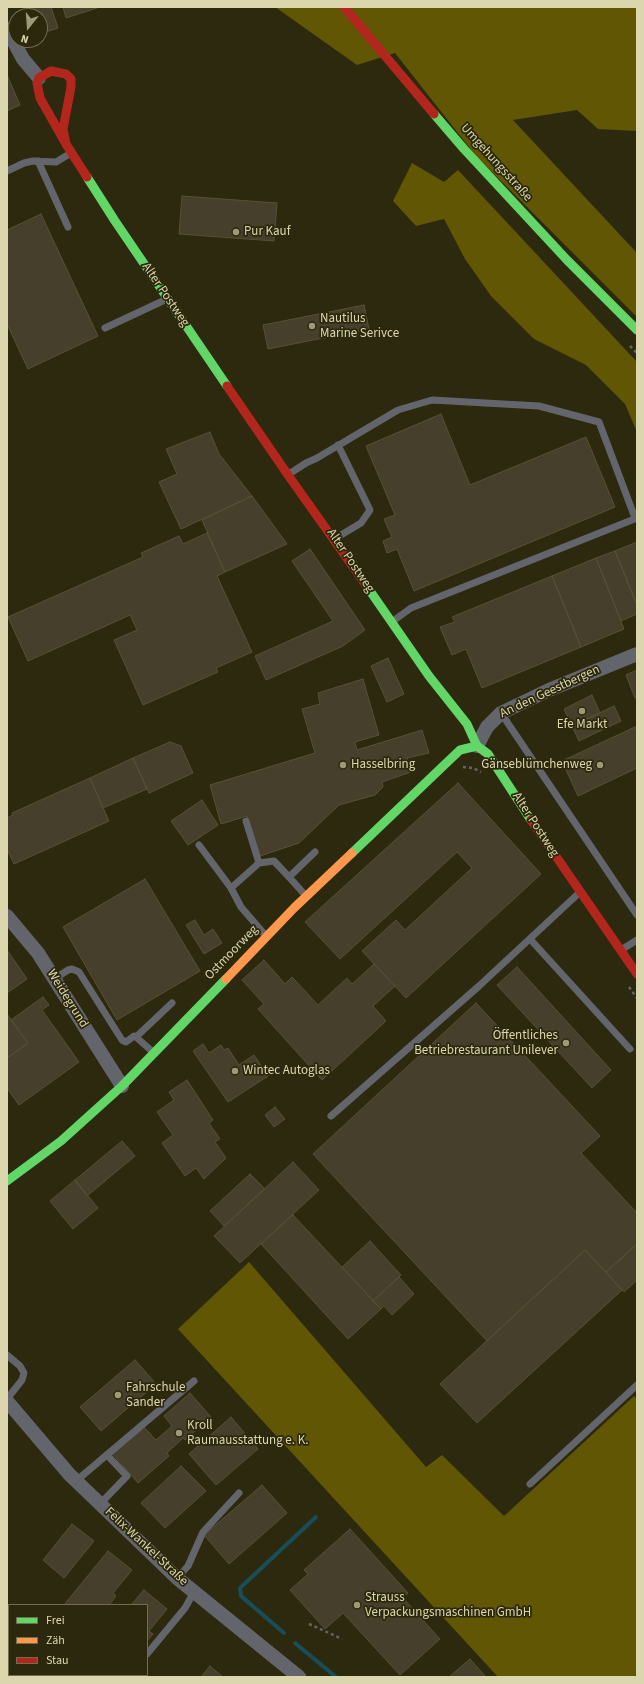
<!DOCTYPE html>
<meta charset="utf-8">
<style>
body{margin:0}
#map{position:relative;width:644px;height:1684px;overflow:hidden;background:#2c290f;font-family:"Source Sans 3",sans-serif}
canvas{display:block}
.frame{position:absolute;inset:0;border:8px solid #dbd6ae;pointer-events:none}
.legend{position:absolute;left:8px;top:1604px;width:140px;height:72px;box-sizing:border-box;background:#2c280d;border:1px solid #726e4d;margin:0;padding:5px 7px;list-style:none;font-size:12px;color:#dbd6ae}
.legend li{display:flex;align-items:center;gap:8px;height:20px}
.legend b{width:20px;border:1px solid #726e4d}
.north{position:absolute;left:8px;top:8px;width:40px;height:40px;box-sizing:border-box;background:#2c280d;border:1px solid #726e4d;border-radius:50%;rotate:197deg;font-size:11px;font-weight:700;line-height:16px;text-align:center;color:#dbd6ae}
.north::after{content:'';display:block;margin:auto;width:14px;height:18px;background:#9e9976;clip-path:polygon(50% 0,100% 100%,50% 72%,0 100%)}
</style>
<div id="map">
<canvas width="644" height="1684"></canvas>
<div class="frame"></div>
<ul class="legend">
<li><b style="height:5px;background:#63d668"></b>Frei</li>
<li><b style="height:5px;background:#ff974d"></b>Zäh</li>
<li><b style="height:5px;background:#b3261e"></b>Stau</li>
</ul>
<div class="north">N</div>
</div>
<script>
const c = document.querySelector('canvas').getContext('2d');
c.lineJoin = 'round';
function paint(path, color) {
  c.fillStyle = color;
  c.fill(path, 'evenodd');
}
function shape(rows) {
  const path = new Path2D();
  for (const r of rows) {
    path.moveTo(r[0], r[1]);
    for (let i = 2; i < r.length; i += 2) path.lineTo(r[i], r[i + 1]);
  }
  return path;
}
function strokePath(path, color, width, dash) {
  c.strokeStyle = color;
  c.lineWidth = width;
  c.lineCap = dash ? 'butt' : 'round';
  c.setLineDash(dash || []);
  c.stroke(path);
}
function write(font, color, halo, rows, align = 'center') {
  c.font = font + ' "Source Sans 3",sans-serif';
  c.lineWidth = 3.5;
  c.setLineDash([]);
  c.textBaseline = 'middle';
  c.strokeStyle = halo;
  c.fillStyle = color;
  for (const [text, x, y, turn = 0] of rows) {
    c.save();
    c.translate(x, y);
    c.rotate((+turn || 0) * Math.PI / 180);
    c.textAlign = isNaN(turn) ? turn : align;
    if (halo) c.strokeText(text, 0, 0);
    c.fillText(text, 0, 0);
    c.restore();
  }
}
paint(shape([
 [275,7,637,7,637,131,598,129,577,110,513,120,637,253,637,317,476,156,395,53,357,65],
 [412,163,444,182,458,170,637,362,637,432,625,404,586,365,534,339,491,296,465,259,444,219,416,226,393,201],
 [249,1262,426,1467,442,1455,504,1516,634,1396,637,1399,637,1674,634,1677,498,1677,178,1329]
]), '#615604');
strokePath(shape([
 [284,1633,241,1596,240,1588,316,1517],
 [7,1639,9,1640],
 [295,1643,336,1677],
 [56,1675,59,1677]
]), '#184e5b', 4);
const building = shape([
 [33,7,51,7,58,28,40,34,40,16,33,16,30,8,33,7],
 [63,7,100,7,66,18,63,7],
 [7,75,20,105,7,111,7,75],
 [182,196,277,203,274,241,179,234,182,196],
 [41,214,98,336,28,369,7,324,7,230,41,214],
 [364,305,369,329,268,349,263,325,364,305],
 [441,414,470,485,586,437,615,507,414,591,397,549,387,553,383,541,392,537,384,519,395,515,366,446,441,414],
 [210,432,219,454,252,496,181,529,159,482,177,474,166,449,210,432],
 [252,496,287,544,225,572,202,520,252,496],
 [207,533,225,572,217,576,252,652,216,668,218,672,143,705,114,640,137,630,130,615,28,661,8,617,143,557,141,553,179,536,183,544,207,533],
 [637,542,637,605,615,551,637,542],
 [310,549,365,630,343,646,266,680,255,656,333,621,292,561,310,549],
 [615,551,637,605,637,614,621,621,596,558,615,551],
 [596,558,624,629,581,647,552,576,596,558],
 [552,576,581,647,482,688,466,649,452,655,440,627,455,622,452,617,552,576],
 [388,658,404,694,387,702,371,666,388,658],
 [637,670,637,697,635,698,626,675,637,670],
 [363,679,379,735,355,742,357,750,422,730,429,753,407,758,411,772,382,782,383,787,375,795,339,805,299,843,260,856,247,816,221,824,210,785,315,753,302,709,320,704,318,693,363,679],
 [592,695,600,713,572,726,564,709,592,695],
 [614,706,621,721,579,741,572,726,614,706],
 [635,727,637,732,637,768,578,796,562,761,635,727],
 [170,742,181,746,193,773,149,793,133,758,170,742],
 [133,758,147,789,103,808,90,778,133,758],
 [90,778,109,821,14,864,7,849,7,818,13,815,12,813,90,778],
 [458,783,541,874,406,998,362,951,396,920,405,930,472,868,457,852,340,959,305,922,458,783],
 [202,800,218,825,188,845,171,821,202,800],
 [145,879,200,971,117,1020,63,927,145,879],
 [195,920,204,935,213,929,222,943,204,954,186,925,195,920],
 [7,950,27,979,7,993,7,950],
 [264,960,285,984,292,977,318,1005,347,978,352,984,374,964,395,986,373,1006,386,1021,322,1080,258,1009,264,1004,242,980,264,960],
 [517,967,611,1070,592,1088,497,985,517,967],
 [43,997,49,1005,42,1010,79,1062,19,1105,7,1088,7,1058,28,1043,11,1020,43,997],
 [476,1003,600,1136,581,1153,637,1213,637,1244,606,1272,585,1250,487,1341,313,1154,476,1003],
 [7,1014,28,1043,7,1058,7,1014],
 [203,1044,209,1053,221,1045,224,1050,228,1048,239,1065,254,1055,268,1076,228,1102,193,1051,203,1044],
 [187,1080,213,1120,209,1123,220,1139,215,1142,226,1158,204,1179,196,1168,185,1176,162,1143,173,1135,157,1112,174,1100,169,1092,187,1080],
 [275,1107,285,1119,274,1127,265,1115,275,1107],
 [122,1141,135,1156,87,1196,75,1180,122,1141],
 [293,1162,319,1190,240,1263,214,1236,293,1162],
 [250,1174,265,1189,224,1226,210,1211,250,1174],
 [75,1180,98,1208,73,1229,50,1201,75,1180],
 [293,1215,381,1309,348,1339,261,1244,293,1215],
 [370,1241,401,1275,373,1301,342,1267,370,1241],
 [637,1244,637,1280,624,1292,606,1272,637,1244],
 [585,1250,622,1290,477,1423,440,1384,585,1250],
 [399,1277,414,1294,392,1315,384,1306,381,1309,373,1301,399,1277],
 [135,1360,156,1384,101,1431,80,1407,135,1360],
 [190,1393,211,1417,185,1440,183,1438,167,1453,169,1456,138,1483,113,1454,144,1427,156,1440,172,1426,164,1416,190,1393],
 [231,1417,258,1449,216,1485,189,1454,231,1417],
 [181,1466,206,1491,165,1528,141,1503,181,1466],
 [262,1485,287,1513,229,1564,204,1535,262,1485],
 [72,1524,94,1541,64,1578,43,1560,72,1524],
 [350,1529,408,1593,403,1598,440,1639,400,1675,343,1613,325,1629,290,1590,308,1574,304,1570,350,1529],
 [108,1551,132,1570,113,1593,116,1596,109,1605,64,1605,108,1551],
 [144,1590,167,1609,149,1631,153,1634,147,1641,147,1605,131,1605,144,1590],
 [470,1659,486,1677,449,1677,470,1659],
 [210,1666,223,1677,201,1677,210,1666]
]);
paint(building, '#453f2b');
strokePath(building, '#595134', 1);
strokePath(shape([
 [630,346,637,353],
 [463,767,473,768,481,772],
 [629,987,637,998],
 [309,1624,342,1639]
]), '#666463', 2.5, [3, 3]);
strokePath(shape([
 [38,161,68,227],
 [7,171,24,163,33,161,56,162,71,153],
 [105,328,167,299],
 [289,474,306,463,317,458,398,410,432,400,539,406,599,422,635,518],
 [336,538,361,523,370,510,338,445],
 [393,621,411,608,637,518],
 [501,713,637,915],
 [246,821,259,863],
 [199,845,231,888],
 [289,877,306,896],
 [266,936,241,907,231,888,259,863,274,861,289,877,315,852],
 [530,939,630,1049],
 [621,950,637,940],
 [54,979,68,970,72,969,79,972,122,1040,126,1042,134,1036,136,1037,154,1053],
 [136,1037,172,1003],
 [331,1116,479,986,579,893],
 [7,1355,20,1366,24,1373,22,1380,7,1399],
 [76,1481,194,1381],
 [530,1484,637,1385],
 [100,1504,127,1476,107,1455],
 [177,1578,188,1566,203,1532,239,1493],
 [147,1654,185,1608,194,1592],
 [128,1677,130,1675]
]), '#64646d', 7);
strokePath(shape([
 [7,29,23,59,39,78],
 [477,746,487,727,501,713,549,690,637,654],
 [7,916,38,953,122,1086],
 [7,1401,69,1474,177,1578,299,1677]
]), '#64646d', 14);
strokePath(shape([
 [434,114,464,149,567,260,637,330],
 [87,177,115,221,227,386],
 [368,588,429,676,467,724,477,746,488,754,531,820],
 [352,853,460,750,477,746],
 [7,1181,61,1141,122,1086,226,979]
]), '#63d668', 9);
strokePath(shape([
 [226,979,294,908,352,853]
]), '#ff974d', 9);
strokePath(shape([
 [344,7,434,114],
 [66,144,63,129,71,87,71,79,66,74,51,71,39,78,37,83,40,98,66,144,87,177],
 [227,386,288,475,368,588],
 [531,820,637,974]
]), '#b3261e', 9);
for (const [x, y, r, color] of [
 [236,232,4,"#9e9976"],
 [312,326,4,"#9e9976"],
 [582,711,4,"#9e9976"],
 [343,765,4,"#9e9976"],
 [600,765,4,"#9e9976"],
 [566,1043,4,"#9e9976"],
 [235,1071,4,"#9e9976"],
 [118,1395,4,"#9e9976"],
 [179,1433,4,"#9e9976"],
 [357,1605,4,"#9e9976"]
]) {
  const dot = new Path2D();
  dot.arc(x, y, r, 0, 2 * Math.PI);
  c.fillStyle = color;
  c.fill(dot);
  strokePath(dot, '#2c280d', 1.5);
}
write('13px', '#dbd6ae', '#2c280d', [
 ["Umgehungsstraße",496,163,48],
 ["Alter Postweg",165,295,56],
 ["Alter Postweg",350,561,56],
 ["An den Geestbergen",550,692,-25],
 ["Alter Postweg",535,825,57],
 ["Ostmoorweg",232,953,-46],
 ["Weidegrund",67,999,58],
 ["Felix-Wankel-Straße",146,1547,43]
]);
write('13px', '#dbd6ae', '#2c280d', [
 ["Pur Kauf",244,232],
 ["Nautilus",320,319],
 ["Marine Serivce",320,334],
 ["Efe Markt",582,725,"center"],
 ["Hasselbring",351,765],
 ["Gänseblümchenweg",592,765,"right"],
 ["Öffentliches",558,1036,"right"],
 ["Betriebrestaurant Unilever",558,1051,"right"],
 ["Wintec Autoglas",243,1071],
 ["Fahrschule",126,1388],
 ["Sander",126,1403],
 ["Kroll",187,1426],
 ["Raumausstattung e. K.",187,1441],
 ["Strauss",365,1598],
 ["Verpackungsmaschinen GmbH",365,1613]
], 'left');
</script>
